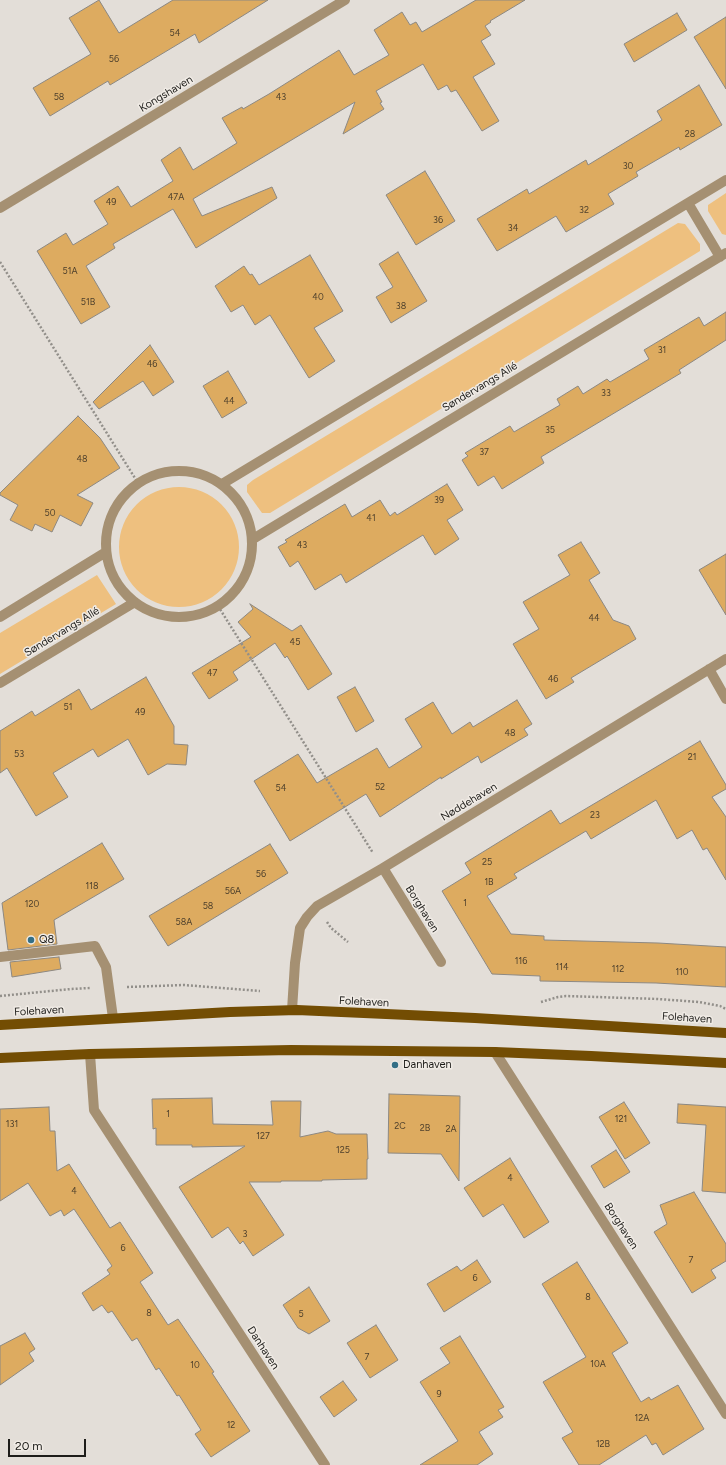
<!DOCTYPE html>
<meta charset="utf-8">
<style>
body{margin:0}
#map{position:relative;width:726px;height:1465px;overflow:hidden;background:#e3ded8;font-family:Figtree,sans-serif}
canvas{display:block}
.scale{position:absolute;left:8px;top:1439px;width:78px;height:18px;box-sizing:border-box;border:2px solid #1e1d1a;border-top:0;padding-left:5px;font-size:12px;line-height:14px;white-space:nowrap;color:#1e1d1a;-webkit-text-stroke:3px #f0ebe5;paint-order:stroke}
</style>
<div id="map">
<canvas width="726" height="1465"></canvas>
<div class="scale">20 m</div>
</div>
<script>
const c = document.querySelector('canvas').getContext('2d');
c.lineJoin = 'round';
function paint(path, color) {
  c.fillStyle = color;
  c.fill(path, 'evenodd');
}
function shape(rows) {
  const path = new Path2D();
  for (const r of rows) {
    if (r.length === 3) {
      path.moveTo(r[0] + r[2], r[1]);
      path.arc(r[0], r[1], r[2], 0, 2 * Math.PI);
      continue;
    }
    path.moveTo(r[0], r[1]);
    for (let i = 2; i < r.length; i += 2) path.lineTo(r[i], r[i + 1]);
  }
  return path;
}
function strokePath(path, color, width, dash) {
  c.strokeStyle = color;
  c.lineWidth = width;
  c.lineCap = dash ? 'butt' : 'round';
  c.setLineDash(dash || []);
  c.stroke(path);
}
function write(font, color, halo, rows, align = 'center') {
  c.font = font + ' Figtree,sans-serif';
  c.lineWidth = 3;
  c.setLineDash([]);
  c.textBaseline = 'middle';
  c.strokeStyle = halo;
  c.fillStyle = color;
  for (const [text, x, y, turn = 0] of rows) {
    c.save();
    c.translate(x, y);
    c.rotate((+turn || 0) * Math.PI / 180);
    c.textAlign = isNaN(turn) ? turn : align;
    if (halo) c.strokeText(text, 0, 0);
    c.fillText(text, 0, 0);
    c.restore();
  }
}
paint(shape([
 [726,193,726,235,722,234,708,211,708,205],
 [678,223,685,224,700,244,700,251,270,513,262,513,247,492,247,485,253,480],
 [179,547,60],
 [97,575,116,604,0,674,0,633]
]), '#eec07f');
const building = shape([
 [99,0,119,33,173,0,268,0,199,43,195,34,110,85,108,81,50,116,33,88,91,54,69,18,99,0],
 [476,0,525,0,490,21,491,22,485,26,491,35,481,41,495,64,473,77,499,121,482,131,456,90,451,92,447,85,438,90,423,64,376,91,382,102,380,103,384,109,343,134,355,102,193,199,202,216,272,187,277,198,196,248,173,209,113,244,115,248,86,266,110,307,81,324,37,251,66,233,73,245,108,224,94,201,118,186,131,207,173,181,161,160,180,147,193,170,237,143,222,118,242,107,243,109,269,94,339,50,354,75,389,55,374,30,402,12,410,25,416,22,422,32,476,0],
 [677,13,687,30,634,62,624,44,677,13],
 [726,17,726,89,694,37,726,17],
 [699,85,722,125,680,150,679,147,636,172,638,176,608,194,614,204,566,232,556,216,497,251,477,219,527,189,529,194,586,160,588,165,662,120,657,111,699,85],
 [425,171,455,221,416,245,386,195,425,171],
 [398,252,427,301,391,323,376,297,393,287,379,264,398,252],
 [310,255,343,311,314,328,335,361,309,378,270,315,255,325,243,305,231,312,215,286,244,266,250,275,252,274,259,285,310,255],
 [726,312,726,340,679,370,681,373,541,457,544,463,502,489,494,476,478,486,462,460,468,456,465,453,510,426,514,432,560,405,557,399,578,386,583,394,607,379,610,382,649,359,644,350,699,317,704,326,726,312],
 [150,345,174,382,153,396,143,381,99,409,93,402,150,345],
 [228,371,247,403,222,418,203,386,228,371],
 [78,416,100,438,120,468,77,495,93,503,81,526,60,515,52,532,35,524,32,531,10,520,18,505,0,495,0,493,78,416],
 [447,484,463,510,447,520,459,539,435,555,423,535,346,583,341,574,315,590,298,561,290,567,278,547,287,542,285,540,345,504,352,517,380,500,390,516,395,512,397,515,447,484],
 [581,542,600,573,589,580,613,620,629,626,636,639,571,678,574,682,546,699,513,644,539,629,523,602,570,575,558,555,581,542],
 [726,554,726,615,699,570,726,554],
 [250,604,292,631,301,625,332,674,308,690,287,656,285,658,275,643,233,672,238,680,209,699,192,673,251,637,238,622,253,609,250,604],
 [146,677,174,726,174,744,188,745,186,765,167,764,148,775,128,739,98,757,93,749,53,773,68,797,36,816,7,768,0,773,0,731,32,711,35,716,79,689,91,710,146,677],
 [355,687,374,721,356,732,337,697,355,687],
 [517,700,532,724,524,729,528,735,481,763,478,756,441,779,441,777,380,817,366,794,290,841,254,781,298,754,317,783,377,748,389,768,422,747,405,719,433,702,452,734,470,722,473,727,517,700],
 [700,741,726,785,726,789,712,797,726,817,726,880,707,848,703,850,692,830,677,839,656,800,591,839,586,831,514,874,517,878,487,896,511,934,544,936,544,940,658,943,726,947,726,987,656,983,540,981,540,976,492,974,442,891,471,873,465,863,551,810,560,824,700,741],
 [102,843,124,879,54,920,57,944,8,950,2,903,102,843],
 [270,844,288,873,168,946,149,916,270,844],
 [59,957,61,969,12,977,10,962,59,957],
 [389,1094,460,1096,459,1181,441,1154,388,1153,389,1094],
 [212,1098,213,1124,273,1125,271,1101,301,1101,300,1137,328,1131,336,1134,367,1134,368,1159,367,1159,367,1179,322,1180,322,1181,281,1181,281,1182,249,1182,284,1235,253,1256,243,1241,240,1244,228,1227,212,1238,179,1187,245,1146,192,1147,192,1145,156,1145,156,1128,153,1129,152,1099,212,1098],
 [624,1102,650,1143,625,1159,599,1117,624,1102],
 [678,1104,726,1107,726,1193,702,1191,706,1125,677,1123,678,1104],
 [49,1107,50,1131,55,1131,57,1171,69,1164,110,1228,120,1222,153,1273,140,1282,168,1325,178,1319,214,1372,212,1373,250,1431,211,1457,195,1434,201,1430,179,1395,177,1396,159,1368,156,1370,137,1338,132,1341,112,1311,108,1313,102,1305,93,1311,82,1293,110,1274,107,1270,112,1266,74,1209,64,1216,61,1210,50,1216,28,1183,0,1201,0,1109,49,1107],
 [616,1150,630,1172,604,1188,591,1166,616,1150],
 [510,1158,549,1222,524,1238,503,1204,483,1217,464,1188,510,1158],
 [694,1192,726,1244,726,1261,711,1270,716,1278,692,1293,654,1232,667,1224,660,1205,694,1192],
 [477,1260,491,1282,444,1312,427,1284,457,1266,461,1271,477,1260],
 [577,1262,628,1343,612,1353,641,1402,649,1397,651,1400,678,1385,704,1429,663,1455,656,1443,652,1445,646,1435,599,1465,579,1465,562,1438,573,1432,543,1382,586,1357,542,1284,577,1262],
 [309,1287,330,1321,309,1334,298,1328,283,1305,309,1287],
 [376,1325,398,1360,370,1378,347,1343,376,1325],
 [25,1333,35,1349,29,1353,34,1361,0,1385,0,1346,25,1333],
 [460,1336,504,1407,498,1410,503,1417,479,1432,493,1454,477,1465,420,1465,458,1441,420,1382,450,1363,440,1348,460,1336],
 [343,1381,357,1400,334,1417,320,1397,343,1381]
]);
paint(building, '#ddab60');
strokePath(building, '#8c8882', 1);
strokePath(shape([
 [0,262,138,483],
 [218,606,373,853],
 [327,922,331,928,348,942],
 [127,987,184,985,260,991],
 [0,996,71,989,90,988],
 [541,1002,558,997,566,996,658,999,699,1002,720,1006,726,1009]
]), '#928f8a', 2.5, [2, 2]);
strokePath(shape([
 [0,957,95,946,106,967,113,1018]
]), '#a59072', 10);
strokePath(shape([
 [688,203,720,257],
 [0,208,345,0],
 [179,544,73],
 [222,484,726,180],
 [253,539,726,253],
 [0,617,106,552],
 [709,669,726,699],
 [0,683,135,602],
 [383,868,441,962],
 [292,1010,295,963,300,928,307,917,317,906,383,868,726,659],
 [495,1052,726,1414],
 [90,1054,94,1110,325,1465]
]), '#a59072', 10);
strokePath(shape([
 [0,1025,230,1012,297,1010,475,1018,726,1033],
 [0,1058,90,1054,291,1050,495,1052,591,1056,726,1063]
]), '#734d03', 10);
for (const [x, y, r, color] of [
 [31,940,4,"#336f86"],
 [395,1065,4,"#336f86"]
]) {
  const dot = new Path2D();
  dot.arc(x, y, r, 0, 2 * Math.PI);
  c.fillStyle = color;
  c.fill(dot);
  strokePath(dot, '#f0ebe5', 1.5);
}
write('9px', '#4e402c', null, [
 ["54",175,33],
 ["56",114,59],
 ["58",59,97],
 ["43",281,97],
 ["28",690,134],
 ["30",628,166],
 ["47A",176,197],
 ["49",111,202],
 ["32",584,210],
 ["36",438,220],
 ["34",513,228],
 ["51A",70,271],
 ["40",318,297],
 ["51B",88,302],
 ["38",401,306],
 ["31",662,350],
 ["46",152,364],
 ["33",606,393],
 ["44",229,401],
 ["35",550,430],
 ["37",484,452],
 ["48",82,459],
 ["39",439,500],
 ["50",50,513],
 ["41",371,518],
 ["43",302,545],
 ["44",594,618],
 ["45",295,642],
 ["47",212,673],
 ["46",553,679],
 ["51",68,707],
 ["49",140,712],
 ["48",510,733],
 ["53",19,754],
 ["21",692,757],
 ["52",380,787],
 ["54",281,788],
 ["23",595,815],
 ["25",487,862],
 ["56",261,874],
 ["1B",489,882],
 ["118",92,886],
 ["56A",233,891],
 ["1",465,903],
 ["120",32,904],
 ["58",208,906],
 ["58A",184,922],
 ["116",521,961],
 ["114",562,967],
 ["112",618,969],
 ["110",682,972],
 ["1",168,1114],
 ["121",621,1119],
 ["131",12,1124],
 ["2C",400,1126],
 ["2B",425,1128],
 ["2A",451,1129],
 ["127",263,1136],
 ["125",343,1150],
 ["4",510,1178],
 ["4",74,1191],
 ["3",245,1234],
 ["6",123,1248],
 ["7",691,1260],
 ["6",475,1278],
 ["8",588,1297],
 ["8",149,1313],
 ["5",301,1314],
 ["7",367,1357],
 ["10A",598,1364],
 ["10",195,1365],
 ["9",439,1394],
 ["12A",642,1418],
 ["12",231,1425],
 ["12B",603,1444]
]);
write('11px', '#1e1d1a', '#f0ebe5', [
 ["Kongshaven",166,94,-31],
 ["Søndervangs Allé",480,387,-31],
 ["Søndervangs Allé",62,632,-31],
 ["Nøddehaven",469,802,-31],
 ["Borghaven",422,909,58],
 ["Folehaven",364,1002,3],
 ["Folehaven",39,1011,-3],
 ["Folehaven",687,1018,4],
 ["Borghaven",621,1226,57],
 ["Danhaven",263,1348,57]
]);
write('11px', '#1e1d1a', '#f0ebe5', [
 ["Q8",39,940],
 ["Danhaven",403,1065]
], 'left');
</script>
